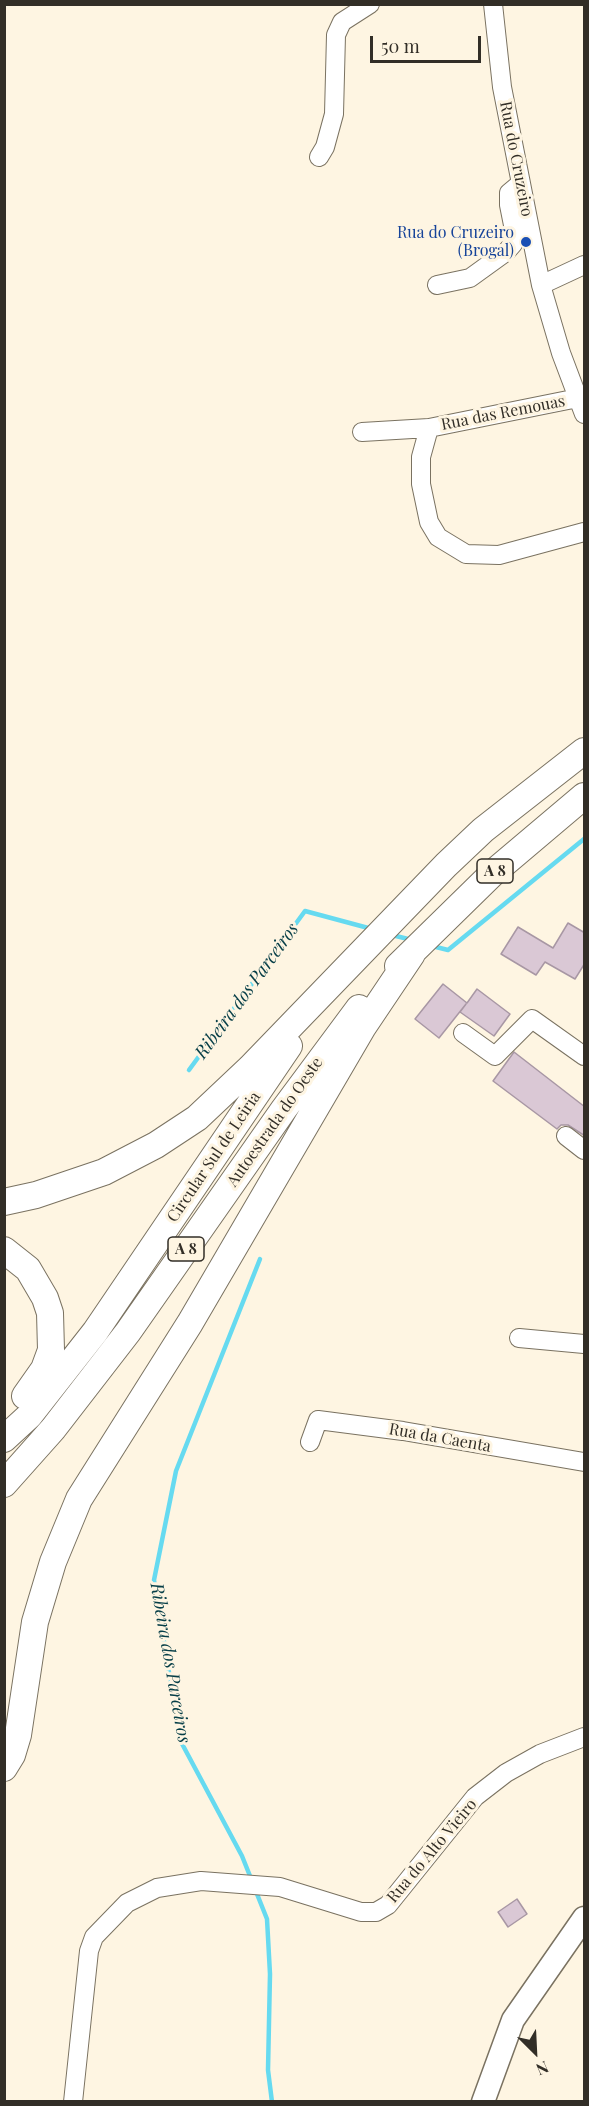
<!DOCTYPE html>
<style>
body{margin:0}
#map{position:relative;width:589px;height:2106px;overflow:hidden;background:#fef5e2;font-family:"Playfair Display",serif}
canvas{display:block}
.frame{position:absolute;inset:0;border:6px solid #322e27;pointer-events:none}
.north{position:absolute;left:505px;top:2022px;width:60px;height:60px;-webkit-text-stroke:4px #fef5e2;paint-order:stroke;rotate:156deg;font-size:16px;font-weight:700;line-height:24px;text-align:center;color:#322e27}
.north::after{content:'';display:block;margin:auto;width:21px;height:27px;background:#322e27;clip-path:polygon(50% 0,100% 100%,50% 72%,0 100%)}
.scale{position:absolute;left:370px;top:36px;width:111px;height:27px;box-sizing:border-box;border:3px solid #322e27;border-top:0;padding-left:8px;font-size:18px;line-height:21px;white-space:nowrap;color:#322e27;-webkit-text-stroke:4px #fef5e2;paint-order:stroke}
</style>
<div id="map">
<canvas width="589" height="2106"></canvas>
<div class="frame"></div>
<div class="north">N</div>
<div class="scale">50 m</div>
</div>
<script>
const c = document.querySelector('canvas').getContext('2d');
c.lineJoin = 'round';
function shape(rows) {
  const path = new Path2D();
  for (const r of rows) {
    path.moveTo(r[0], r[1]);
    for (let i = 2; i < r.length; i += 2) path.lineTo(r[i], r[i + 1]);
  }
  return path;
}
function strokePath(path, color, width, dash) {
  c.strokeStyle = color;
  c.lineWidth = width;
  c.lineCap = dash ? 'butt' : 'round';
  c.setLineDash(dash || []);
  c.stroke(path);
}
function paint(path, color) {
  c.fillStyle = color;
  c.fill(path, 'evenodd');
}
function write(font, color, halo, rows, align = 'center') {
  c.font = font + ' "Playfair Display",serif';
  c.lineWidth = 6;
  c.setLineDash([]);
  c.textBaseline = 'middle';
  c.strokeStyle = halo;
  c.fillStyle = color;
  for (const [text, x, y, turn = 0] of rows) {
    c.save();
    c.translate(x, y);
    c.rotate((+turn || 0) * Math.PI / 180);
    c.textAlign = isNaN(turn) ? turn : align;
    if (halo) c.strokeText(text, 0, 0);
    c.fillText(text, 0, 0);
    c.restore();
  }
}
strokePath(shape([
 [392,935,412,940],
 [432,946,448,950,584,839],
 [189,1070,305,911,372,929],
 [252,1881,242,1856,180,1740,154,1580,176,1471,260,1259],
 [255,1889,267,1919,270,1974,268,2070,272,2102]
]), '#66daf0', 4.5);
const building = shape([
 [568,923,585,933,585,963,575,979,545,962,536,975,501,954,518,927,553,948,568,923],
 [443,984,467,1003,477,989,510,1014,494,1036,460,1012,466,1004,439,1038,415,1019,443,984],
 [514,1052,585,1107,585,1136,568,1125,561,1125,557,1129,493,1081,514,1052],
 [517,1899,527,1914,508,1927,498,1912,517,1899]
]);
paint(building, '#dac8d5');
strokePath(building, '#a897a4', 1.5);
const minor = shape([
 [493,4,502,87,541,285,561,353,584,414],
 [319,157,325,147,334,114,336,35,342,22,370,4],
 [437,285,470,278,506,252,513,244,514,230,509,205,509,193,521,183],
 [541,285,584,265],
 [578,398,429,428,421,457,421,484,429,522,438,537,466,554,499,555,584,532],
 [362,432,429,428],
 [463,1033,495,1056,532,1019,584,1056],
 [566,1136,584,1150],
 [519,1338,584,1344],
 [310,1442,318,1420,403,1431,584,1462],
 [73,2102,89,1951,94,1937,127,1903,157,1888,201,1881,280,1887,361,1912,376,1912,388,1905,475,1797,506,1773,540,1754,584,1737]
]);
const major = shape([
 [483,2102,513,2020,584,1918]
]);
const highway = shape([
 [398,966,494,872,584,796],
 [4,1202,36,1195,104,1172,156,1145,197,1118,250,1068,446,865,483,830,584,751],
 [4,1250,28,1269,45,1298,50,1313,51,1350,44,1369,25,1396],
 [4,1439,29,1416,95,1332,289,1046],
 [4,1484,53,1429,128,1332,284,1109,359,1008],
 [4,1768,12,1755,18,1735,35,1622,53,1562,79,1499,190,1323,363,1027,412,954]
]);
strokePath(minor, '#7a7261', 20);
strokePath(major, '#7a7261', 25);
strokePath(highway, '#7a7261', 28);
strokePath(minor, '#fff', 18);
strokePath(major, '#fff', 22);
strokePath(highway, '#fff', 26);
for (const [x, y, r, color] of [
 [526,242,6,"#1a4fb4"]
]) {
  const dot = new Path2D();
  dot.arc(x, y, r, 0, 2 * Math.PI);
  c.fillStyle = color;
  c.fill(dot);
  strokePath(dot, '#fef5e2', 2);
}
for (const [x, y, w] of [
 [495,871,36],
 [186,1249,36]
]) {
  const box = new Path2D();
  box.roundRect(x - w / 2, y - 12, w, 24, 4.5);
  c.fillStyle = '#fef5e2';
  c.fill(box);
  strokePath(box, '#322e27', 1.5);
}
write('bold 15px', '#322e27', null, [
 ["A 8",495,871],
 ["A 8",186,1249]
]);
write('16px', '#322e27', '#fef5e2', [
 ["Rua do Cruzeiro",516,159,79],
 ["Rua das Remouas",503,413,-11],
 ["Autoestrada do Oeste",275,1122,-55],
 ["Circular Sul de Leiria",214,1157,-56],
 ["Rua da Caenta",440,1438,10],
 ["Rua do Alto Vieiro",432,1851,-50]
]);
write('16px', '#164399', '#fef5e2', [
 ["Rua do Cruzeiro",514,233],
 ["(Brogal)",514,251]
], 'right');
write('italic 18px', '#063e47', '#fef5e2', [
 ["Ribeira dos Parceiros",247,991,-54],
 ["Ribeira dos Parceiros",170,1663,80]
]);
</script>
